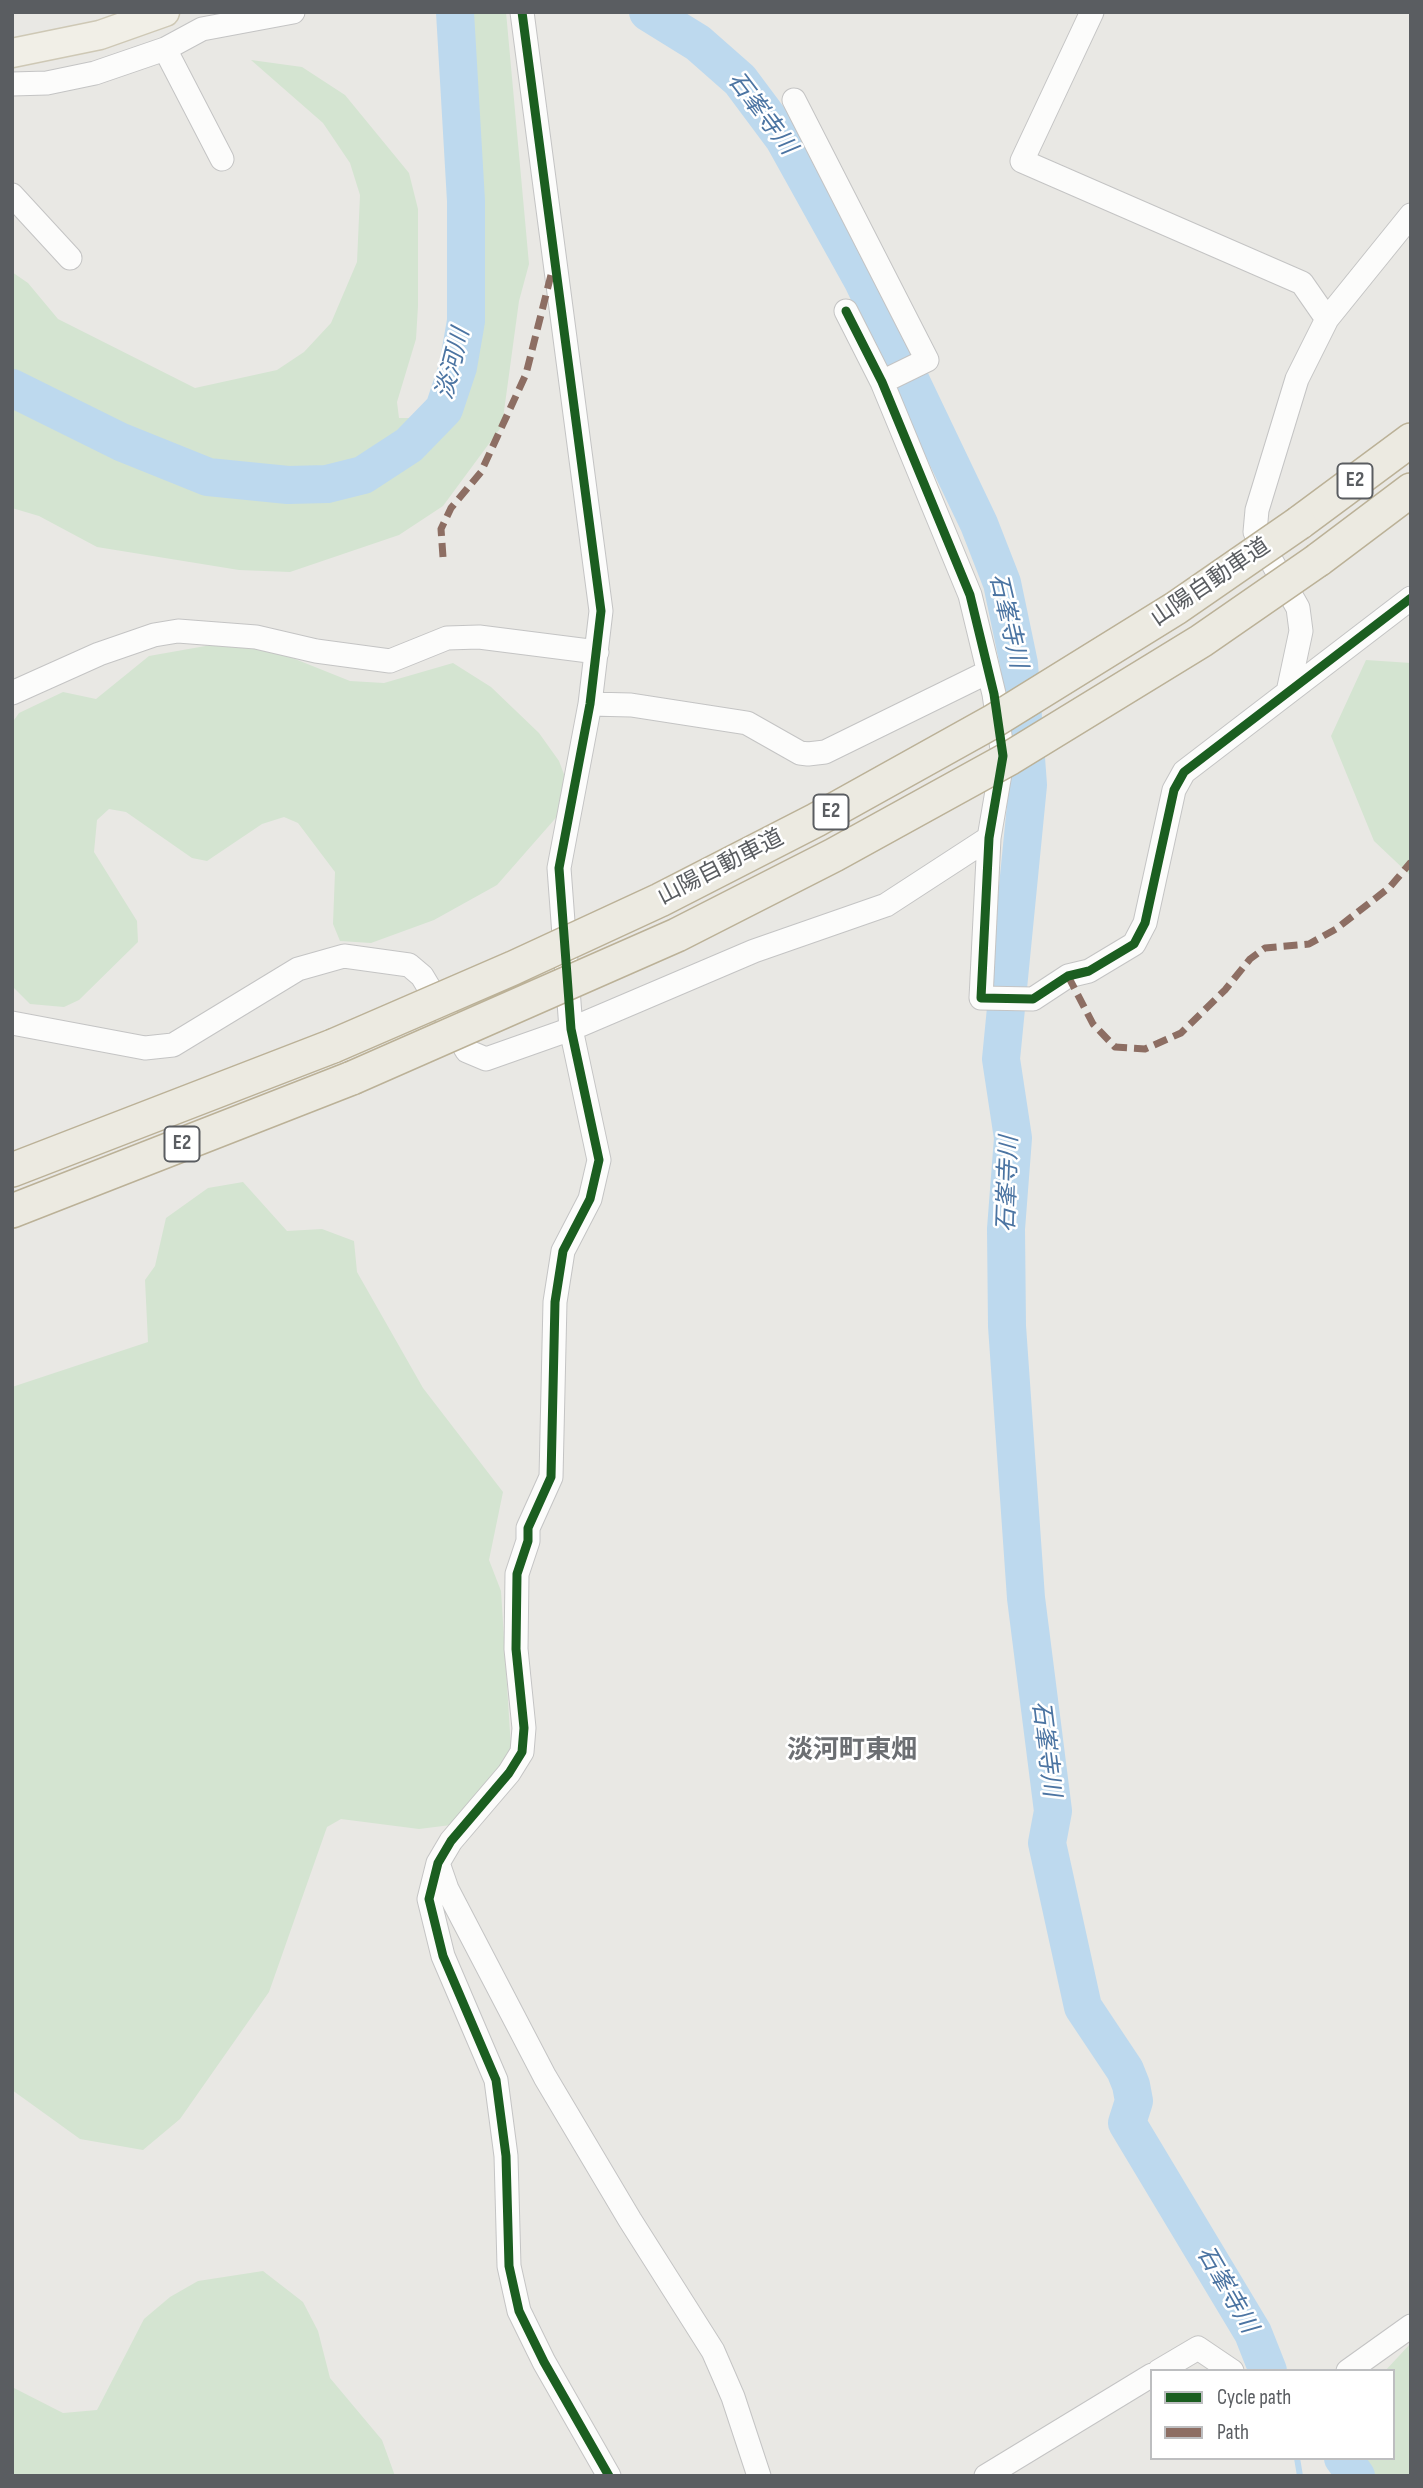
<!DOCTYPE html>
<meta charset="utf-8">
<style>
body{margin:0}
#map{position:relative;width:1423px;height:2488px;overflow:hidden;background:#e9e8e4;font-family:"Sofia Sans Condensed",sans-serif}
canvas{display:block}
.frame{position:absolute;inset:0;border:14px solid #5a5d61;pointer-events:none}
.legend{position:absolute;left:1150px;top:2369px;width:245px;height:91px;box-sizing:border-box;background:#fff;border:2px solid #bdbec0;margin:0;padding:9px 12px;list-style:none;font-size:21px;color:#5a5d61}
.legend li{display:flex;align-items:center;gap:14px;height:35px}
.legend b{width:35px;border:2px solid #bdbec0}
</style>
<div id="map">
<canvas width="1423" height="2488"></canvas>
<div class="frame"></div>
<ul class="legend">
<li><b style="height:9px;background:#1b5e20"></b>Cycle path</li>
<li><b style="height:9px;background:#8d6e63"></b>Path</li>
</ul>
</div>
<script>
const c = document.querySelector('canvas').getContext('2d');
c.lineJoin = 'round';
function paint(path, color) {
  c.fillStyle = color;
  c.fill(path, 'evenodd');
}
function shape(rows) {
  const path = new Path2D();
  for (const r of rows) {
    path.moveTo(r[0], r[1]);
    for (let i = 2; i < r.length; i += 2) path.lineTo(r[i], r[i + 1]);
  }
  return path;
}
function strokePath(path, color, width, dash) {
  c.strokeStyle = color;
  c.lineWidth = width;
  c.lineCap = dash ? 'butt' : 'round';
  c.setLineDash(dash || []);
  c.stroke(path);
}
function write(font, color, halo, rows, align = 'center') {
  c.font = font + ' "Sofia Sans Condensed","Noto Sans JP",sans-serif';
  c.lineWidth = 5;
  c.setLineDash([]);
  c.textBaseline = 'middle';
  c.strokeStyle = halo;
  c.fillStyle = color;
  for (const [text, x, y, turn = 0] of rows) {
    c.save();
    c.translate(x, y);
    c.rotate((+turn || 0) * Math.PI / 180);
    c.textAlign = isNaN(turn) ? turn : align;
    if (halo) c.strokeText(text, 0, 0);
    c.fillText(text, 0, 0);
    c.restore();
  }
}
paint(shape([
 [463,12,506,12,529,264,519,301,502,426,443,506,399,535,290,572,239,570,97,547,39,516,12,508,12,272,28,283,58,319,195,388,277,370,304,352,331,323,357,262,360,195,350,163,323,123,251,60,302,67,345,95,409,173,418,209,418,306,416,339,397,402,399,418,416,418,430,408,452,361,463,279],
 [245,639,350,681,384,683,453,663,491,687,539,733,559,761,565,777,561,812,497,885,434,920,371,943,340,941,333,924,335,872,298,823,284,817,262,824,207,861,192,858,126,812,109,809,97,820,94,852,137,921,138,942,79,1000,64,1007,30,1004,12,986,12,723,19,713,63,692,96,699,149,656],
 [1366,660,1411,663,1411,876,1374,841,1331,736],
 [243,1182,287,1231,322,1229,354,1241,357,1272,423,1388,503,1492,489,1560,501,1591,511,1748,478,1801,451,1825,419,1829,341,1819,327,1827,269,1992,180,2119,143,2150,80,2139,12,2090,12,1387,148,1342,145,1280,155,1266,166,1218,208,1188],
 [263,2271,303,2302,318,2331,330,2378,382,2440,395,2476,12,2476,12,2387,63,2413,97,2410,144,2319,170,2297,198,2281],
 [1411,2343,1411,2476,1371,2476,1365,2458,1393,2458,1393,2371,1385,2371]
]), '#d4e4d1');
strokePath(shape([
 [1297,2458,1300,2476]
]), '#bdd9ee', 6);
strokePath(shape([
 [648,12,698,43,740,80,784,139,863,281,979,524,1002,583,1019,664,1028,785,1001,1059,1013,1138,1006,1229,1007,1326,1026,1598,1053,1811,1047,1843,1083,2007,1125,2070,1131,2085,1134,2101,1127,2123,1253,2333,1268,2371],
 [12,388,121,442,208,477,288,485,327,484,363,475,409,445,444,409,458,367,466,321,466,201,455,12],
 [1343,2458,1356,2476]
]), '#bdd9ee', 38);
const minor = shape([
 [522,12,601,611,590,704,559,868,571,1029,599,1160,590,1199,563,1251,555,1302,551,1477,528,1528,528,1541,517,1574,516,1649,524,1728,522,1752,509,1773,451,1841,438,1863,429,1899,443,1956,496,2080,506,2156,509,2266,519,2311,544,2362,609,2476],
 [1092,12,1022,161,1302,283,1327,319],
 [165,49,222,159],
 [12,84,47,83,95,73,165,49,202,29,293,12],
 [794,100,927,360,882,382],
 [12,195,70,258],
 [846,311,882,382,970,595,994,694,1003,756,989,838,981,998,1033,999,1068,976,1089,971,1134,944,1145,923,1174,790,1184,772,1411,598],
 [1288,692,1301,631,1298,608,1255,532,1257,510,1297,379,1327,319,1411,215],
 [12,693,99,654,154,635,178,631,256,637,316,651,390,661,447,638,479,637,597,652],
 [590,704,631,705,747,723,800,753,808,754,825,752,986,673],
 [12,1023,145,1048,173,1045,298,969,344,956,409,965,422,976,467,1051,486,1059,571,1029,754,951,886,905,989,838],
 [438,1863,447,1889,545,2077,630,2220,713,2351,733,2397,759,2476],
 [1159,2371,1198,2348,1232,2371],
 [1348,2371,1411,2326],
 [986,2476,1152,2375]
]);
const major = shape([
 [12,53,100,35,165,12]
]);
const highway = shape([
 [1299,523,1411,440],
 [1318,560,1411,490],
 [12,1170,333,1046],
 [12,1211,352,1078]
]);
strokePath(minor, '#c4c4c4', 25);
strokePath(major, '#cec8b5', 31);
strokePath(highway, '#bbb197', 36);
strokePath(minor, '#fcfcfb', 23);
strokePath(major, '#f1efe7', 28);
strokePath(highway, '#eceae1', 33);
const highwayBridge = shape([
 [333,1046,513,968,660,900,816,820,992,722,1176,608,1299,523],
 [352,1078,677,935,834,855,1010,758,1201,641,1318,560]
]);
strokePath(highwayBridge, '#bbb197', 36, []);
strokePath(highwayBridge, '#eceae1', 33);
strokePath(shape([
 [443,557,441,529,451,508,481,472,526,374,552,271],
 [1068,976,1093,1024,1115,1047,1145,1049,1181,1033,1225,990,1250,959,1265,948,1309,944,1336,929,1390,887,1411,862]
]), '#8d6e63', 7, [14, 7]);
strokePath(shape([
 [522,12,601,611,590,704,559,868,571,1029,599,1160,590,1199,563,1251,555,1302,551,1477,528,1528,528,1541,517,1574,516,1649,524,1728,522,1752,509,1773,451,1841,438,1863,429,1899,443,1956,496,2080,506,2156,509,2266,519,2311,544,2362,609,2476],
 [846,311,882,382,970,595,994,694,1003,756,989,838,981,998,1033,999,1068,976,1089,971,1134,944,1145,923,1174,790,1184,772,1411,598]
]), '#1b5e20', 9);
for (const [x, y, w] of [
 [1355,481,35],
 [831,812,35],
 [182,1144,35]
]) {
  const box = new Path2D();
  box.roundRect(x - w / 2, y - 17.5, w, 35, 5);
  c.fillStyle = '#fff';
  c.fill(box);
  strokePath(box, '#5a5d61', 2);
}
write('bold 21px', '#5a5d61', null, [
 ["E2",1355,481],
 ["E2",831,812],
 ["E2",182,1144]
]);
write('23px', '#5a5d61', '#fff', [
 ["山陽自動車道",1211,583,-34],
 ["山陽自動車道",721,868,-27]
]);
write('italic 24px', '#4b74a2', '#fff', [
 ["石峯寺川",761,114,53],
 ["淡河川",454,364,-76],
 ["石峯寺川",1007,621,77],
 ["石峯寺川",1009,1184,-88],
 ["石峯寺川",1045,1749,83],
 ["石峯寺川",1226,2290,60]
]);
write('bold 26px', '#6c6f73', '#fff', [
 ["淡河町東畑",852,1751]
]);
</script>
